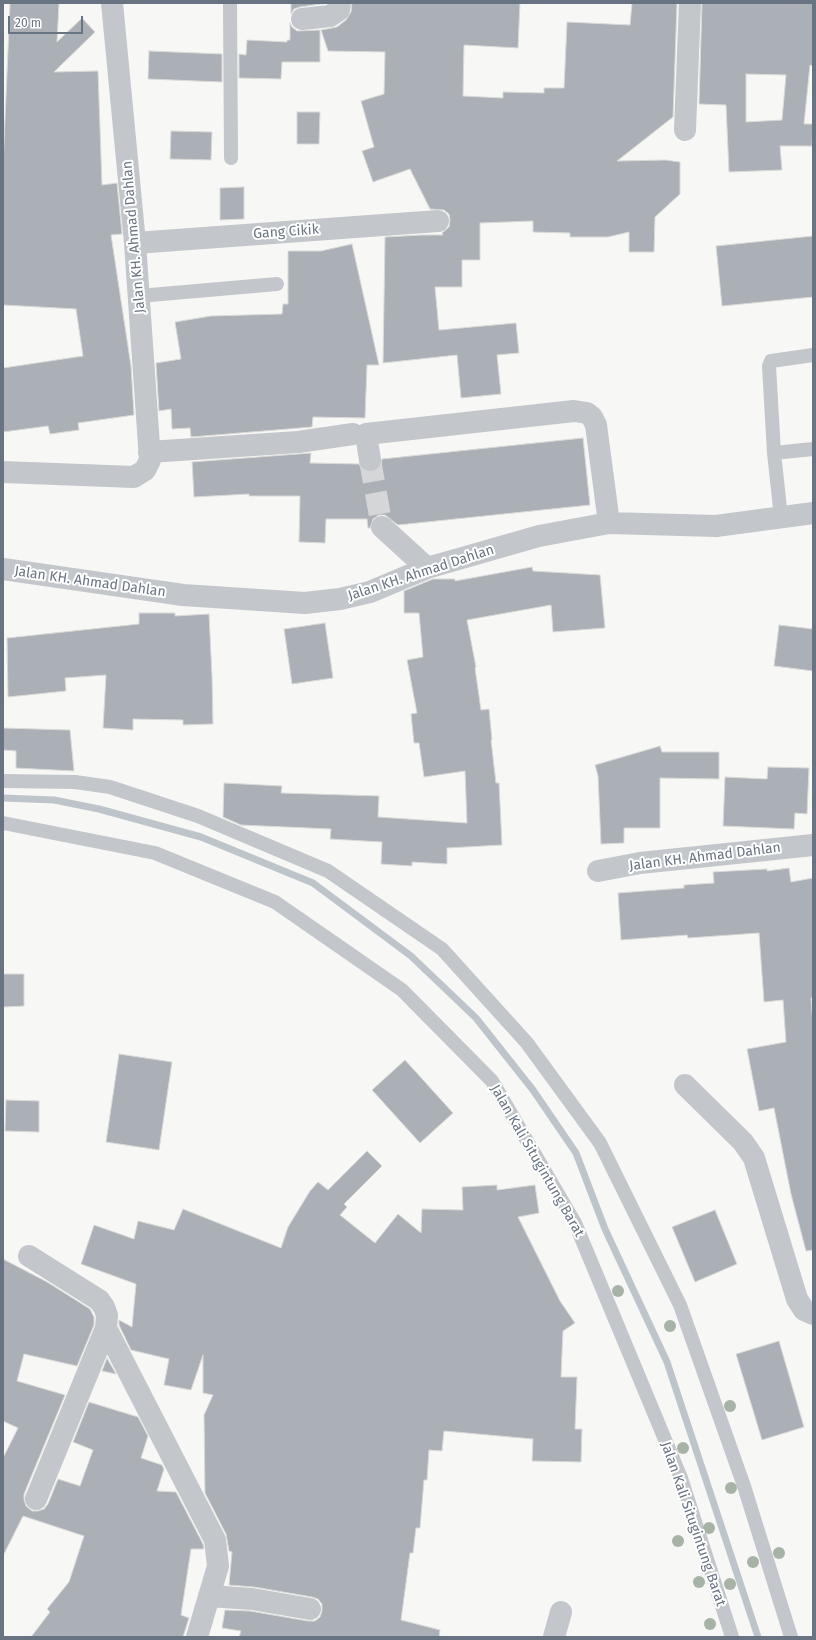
<!DOCTYPE html>
<style>
body{margin:0}
#map{position:relative;width:816px;height:1640px;overflow:hidden;background:#f7f7f5;font-family:"Fira Sans",sans-serif}
canvas{display:block}
.frame{position:absolute;inset:0;border:4px solid #697483;pointer-events:none}
.scale{position:absolute;left:8px;top:16px;width:75px;height:18px;box-sizing:border-box;border:2px solid #697483;border-top:0;padding-left:5px;font-size:12px;line-height:14px;white-space:nowrap;color:#697483;-webkit-text-stroke:3px #fff;paint-order:stroke}
</style>
<div id="map">
<canvas width="816" height="1640"></canvas>
<div class="frame"></div>
<div class="scale">20 m</div>
</div>
<script>
const c = document.querySelector('canvas').getContext('2d');
c.lineJoin = 'round';
function shape(rows) {
  const path = new Path2D();
  for (const r of rows) {
    path.moveTo(r[0], r[1]);
    for (let i = 2; i < r.length; i += 2) path.lineTo(r[i], r[i + 1]);
  }
  return path;
}
function strokePath(path, color, width, dash) {
  c.strokeStyle = color;
  c.lineWidth = width;
  c.lineCap = dash ? 'butt' : 'round';
  c.setLineDash(dash || []);
  c.stroke(path);
}
function paint(path, color) {
  c.fillStyle = color;
  c.fill(path, 'evenodd');
}
function write(font, color, halo, rows, align = 'center') {
  c.font = font + ' "Fira Sans",sans-serif';
  c.lineWidth = 4;
  c.setLineDash([]);
  c.textBaseline = 'middle';
  c.strokeStyle = halo;
  c.fillStyle = color;
  for (const [text, x, y, turn = 0] of rows) {
    c.save();
    c.translate(x, y);
    c.rotate((+turn || 0) * Math.PI / 180);
    c.textAlign = isNaN(turn) ? turn : align;
    if (halo) c.strokeText(text, 0, 0);
    c.fillText(text, 0, 0);
    c.restore();
  }
}
strokePath(shape([
 [3,798,54,800,99,809,201,837,313,883,411,956,476,1018,533,1090,576,1153,605,1229,667,1362,758,1637]
]), '#bdc5cb', 7);
const building = shape([
 [10,3,59,3,57,42,82,18,95,32,54,72,98,71,102,185,117,183,122,234,111,235,131,366,134,415,78,423,79,430,50,434,48,426,3,432,3,368,83,356,76,309,3,305,3,167,10,3],
 [291,3,327,3,300,7,294,9,291,14,291,3],
 [352,3,520,3,518,48,464,45,463,96,503,98,503,92,544,93,544,88,564,88,567,22,630,25,632,3,677,3,673,117,617,161,665,160,680,162,680,194,655,217,654,252,629,252,629,232,608,237,570,237,570,233,533,232,533,221,480,223,480,260,462,260,462,287,435,287,439,330,516,323,519,353,497,355,501,394,461,398,457,355,383,363,385,237,422,235,443,235,442,233,449,227,450,220,449,214,444,210,430,209,410,169,373,182,362,151,374,147,361,101,384,94,385,52,328,51,321,30,337,27,346,20,351,12,352,3],
 [702,3,813,3,813,66,810,65,804,124,813,124,812,146,780,146,782,170,729,172,726,105,699,104,702,3],
 [746,74,786,75,782,120,746,122,746,74],
 [290,23,292,27,297,31,320,30,320,62,282,62,281,79,239,78,239,54,246,55,247,40,287,42,287,40,290,40,290,23],
 [149,51,222,54,222,82,148,79,149,51],
 [297,112,320,112,319,144,297,144,297,112],
 [171,131,212,132,211,160,170,159,171,131],
 [244,187,244,219,220,220,220,188,244,187],
 [813,236,813,297,722,306,716,246,813,236],
 [352,244,379,365,367,365,365,418,313,417,312,427,191,437,190,428,172,429,171,409,159,411,156,363,181,359,175,322,211,316,282,314,283,304,288,304,288,251,321,251,352,244],
 [583,438,590,505,398,525,385,515,379,515,373,519,370,528,368,528,367,519,326,519,325,543,299,542,300,496,249,496,249,494,194,497,192,462,311,453,310,463,359,464,361,468,365,471,372,472,378,469,381,465,382,459,583,438],
 [532,567,533,571,600,575,605,628,553,632,551,605,467,620,476,667,475,668,481,710,489,709,492,740,491,740,496,783,499,783,502,845,447,848,447,864,412,862,412,866,381,864,382,842,330,839,331,829,241,825,223,817,224,783,282,786,281,793,379,796,378,817,467,823,465,771,424,777,419,743,414,743,411,714,417,713,407,660,423,657,419,613,404,613,404,591,433,579,455,579,455,581,532,567],
 [139,613,175,613,175,616,209,614,212,676,213,724,183,725,183,720,133,719,133,730,103,728,106,675,65,678,66,691,8,697,7,638,139,624,139,613],
 [325,623,333,678,292,684,284,629,325,623],
 [779,625,813,629,813,671,774,666,779,625],
 [3,728,70,730,74,771,16,768,16,751,3,750,3,728],
 [660,746,662,752,719,752,719,779,660,778,660,828,624,828,624,843,601,844,598,776,595,765,660,746],
 [768,767,809,768,807,814,795,813,794,829,723,826,725,777,767,779,768,767],
 [789,868,791,882,813,878,813,998,811,998,813,1026,813,1250,806,1251,791,1194,774,1108,759,1111,747,1049,786,1042,783,1000,764,1002,759,933,688,938,687,935,621,940,618,893,684,888,684,885,714,883,713,872,767,869,767,871,789,868],
 [3,974,24,974,24,1006,3,1007,3,974],
 [119,1054,172,1062,159,1150,106,1142,119,1054],
 [405,1060,453,1113,420,1143,372,1090,405,1060],
 [6,1100,39,1101,39,1132,5,1131,6,1100],
 [367,1151,382,1166,344,1204,347,1207,340,1215,375,1243,398,1214,421,1233,422,1209,463,1210,462,1187,497,1185,497,1190,535,1185,539,1213,518,1217,560,1301,575,1323,563,1331,561,1377,577,1377,575,1429,582,1429,581,1462,532,1461,533,1439,444,1431,442,1451,429,1450,427,1480,424,1480,420,1528,416,1528,413,1553,410,1553,401,1620,440,1630,439,1637,239,1637,241,1631,222,1628,225,1610,250,1611,308,1621,315,1621,320,1617,322,1611,322,1604,318,1599,312,1597,254,1587,229,1585,232,1552,229,1551,226,1534,205,1493,204,1415,213,1395,203,1393,203,1355,191,1390,164,1385,169,1359,131,1350,119,1325,119,1320,132,1327,136,1284,81,1264,94,1225,134,1239,138,1221,174,1230,183,1209,281,1248,288,1227,310,1191,318,1182,328,1190,367,1151],
 [715,1210,737,1264,695,1282,672,1227,715,1210],
 [3,1259,47,1282,90,1309,94,1317,94,1325,77,1366,24,1354,17,1381,65,1395,24,1494,24,1500,26,1506,32,1511,38,1511,44,1509,48,1504,58,1479,80,1486,93,1450,73,1442,89,1402,138,1417,148,1436,141,1458,162,1465,164,1469,157,1491,176,1492,203,1544,204,1549,191,1549,181,1615,189,1618,183,1637,31,1637,50,1612,47,1609,69,1582,84,1536,23,1516,3,1556,3,1458,18,1428,3,1421,3,1259],
 [779,1341,804,1427,762,1440,736,1354,779,1341],
 [107,1358,116,1374,102,1371,107,1358]
]);
paint(building, '#abb0b7');
strokePath(building, '#d9d9d7', 1);
strokePath(shape([
 [370,460,382,527]
]), '#d4d6d8', 22, [22, 11]);
strokePath(shape([
 [230,3,231,158],
 [139,296,277,284],
 [774,453,813,449],
 [781,517,774,453,769,366,771,361,813,355],
 [3,781,75,782,110,787,198,816,328,871,442,949,527,1043,600,1143,680,1305,744,1486,791,1637],
 [3,823,155,853,275,902,402,990,492,1081,575,1223,681,1478,732,1637]
]), '#c3c6ca', 14);
strokePath(shape([
 [302,19,330,16,339,10,340,3],
 [685,130,690,3],
 [135,243,438,221],
 [149,452,298,442,353,434],
 [370,460,366,434,574,411,587,413,592,417,596,425,609,523],
 [3,472,134,477,145,470,150,460,135,243,112,3],
 [382,527,427,568],
 [3,569,183,595,305,603,340,599,370,592,427,568,539,536,609,523,716,526,813,513],
 [598,871,640,863,813,845],
 [685,1085,743,1142,754,1158,797,1299,804,1310,813,1314],
 [29,1256,99,1300,104,1307,107,1315,106,1328,36,1499],
 [106,1328,215,1540,218,1566,197,1637],
 [209,1596,252,1599,310,1609],
 [554,1637,561,1612]
]), '#c3c6ca', 22);
c.fillStyle = '#a8b3a7';
for (const [x, y] of [
 [618,1291],
 [670,1326],
 [730,1406],
 [683,1448],
 [731,1488],
 [709,1528],
 [678,1541],
 [779,1553],
 [753,1562],
 [699,1582],
 [730,1584],
 [710,1624]
]) {
  c.beginPath();
  c.arc(x, y, 6, 0, 2 * Math.PI);
  c.fill();
}
write('14px', '#697483', '#fff', [
 ["Gang Cikik",286,232,-4],
 ["Jalan KH. Ahmad Dahlan",134,237,-95],
 ["Jalan KH. Ahmad Dahlan",421,573,-18],
 ["Jalan KH. Ahmad Dahlan",90,582,8],
 ["Jalan KH. Ahmad Dahlan",705,857,-7],
 ["Jalan Kali Situgintung Barat",537,1161,60],
 ["Jalan Kali Situgintung Barat",693,1524,71]
]);
</script>
